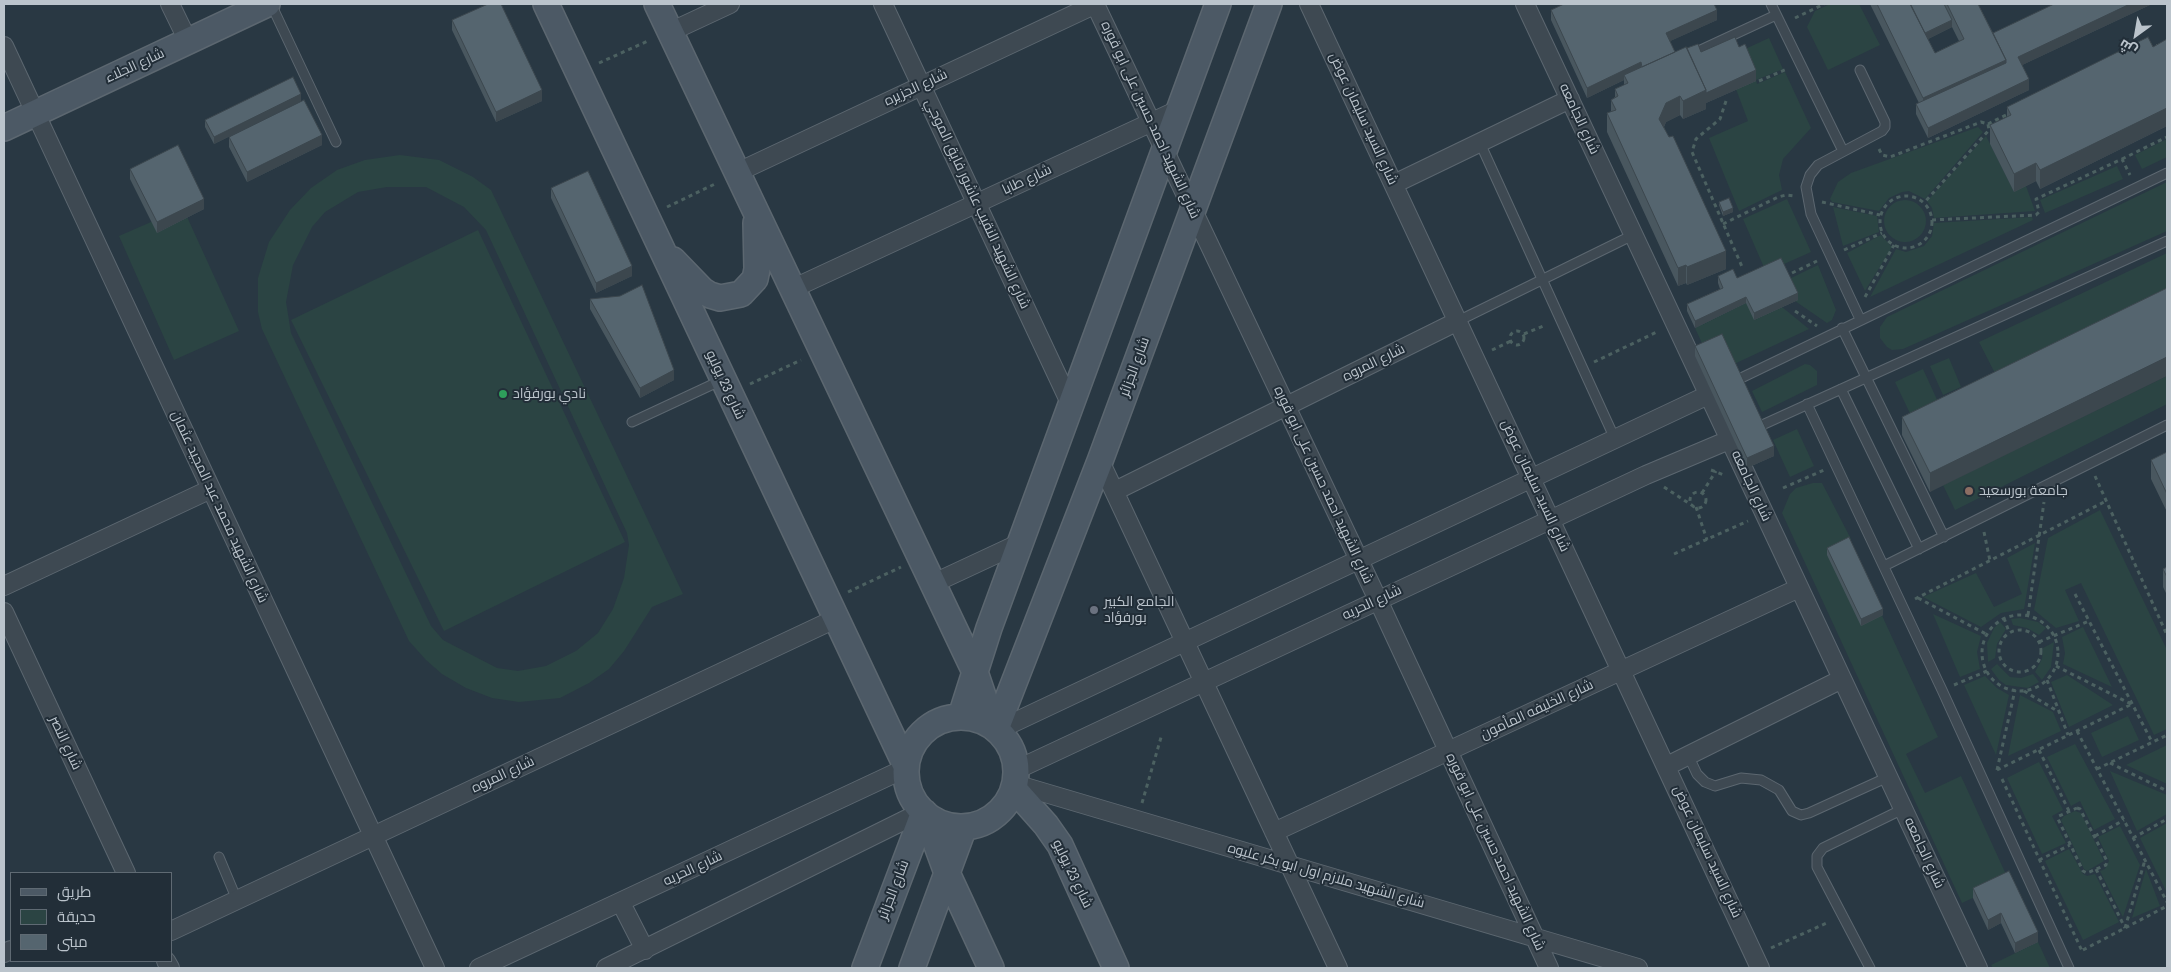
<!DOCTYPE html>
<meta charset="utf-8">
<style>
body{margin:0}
#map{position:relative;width:2171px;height:972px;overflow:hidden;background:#293843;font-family:"Archivo Narrow",Cairo,sans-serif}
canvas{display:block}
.frame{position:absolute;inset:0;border:5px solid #bbc4cc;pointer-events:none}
.legend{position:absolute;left:10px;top:872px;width:162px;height:90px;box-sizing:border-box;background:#222e38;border:1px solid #5f6a73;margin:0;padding:6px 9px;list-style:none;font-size:15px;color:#bbc4cc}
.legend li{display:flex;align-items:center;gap:10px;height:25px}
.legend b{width:25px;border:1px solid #5f6a73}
.north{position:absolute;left:2111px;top:10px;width:50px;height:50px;-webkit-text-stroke:4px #222e38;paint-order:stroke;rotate:212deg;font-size:14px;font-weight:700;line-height:20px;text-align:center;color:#bbc4cc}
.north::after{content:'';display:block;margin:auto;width:18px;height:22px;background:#bbc4cc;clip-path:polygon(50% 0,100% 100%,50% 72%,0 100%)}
</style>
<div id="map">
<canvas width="2171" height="972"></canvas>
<div class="frame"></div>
<ul class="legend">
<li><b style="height:6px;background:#4c5965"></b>طريق</li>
<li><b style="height:14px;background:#2b4443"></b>حديقة</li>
<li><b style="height:14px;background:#55656f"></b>مبنى</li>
</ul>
<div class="north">ش</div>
</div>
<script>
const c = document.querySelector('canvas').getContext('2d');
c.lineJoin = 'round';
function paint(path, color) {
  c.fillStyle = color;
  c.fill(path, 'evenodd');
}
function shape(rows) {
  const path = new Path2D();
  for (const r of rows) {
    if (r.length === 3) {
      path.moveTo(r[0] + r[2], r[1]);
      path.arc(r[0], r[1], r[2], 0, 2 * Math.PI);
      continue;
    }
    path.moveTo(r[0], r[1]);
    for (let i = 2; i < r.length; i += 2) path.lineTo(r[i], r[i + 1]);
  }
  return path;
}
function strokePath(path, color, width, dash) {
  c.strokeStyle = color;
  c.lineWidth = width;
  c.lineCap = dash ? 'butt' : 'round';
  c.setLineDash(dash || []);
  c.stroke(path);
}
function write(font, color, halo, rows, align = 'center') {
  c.font = font + ' "Archivo Narrow",Cairo,sans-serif';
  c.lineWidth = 4;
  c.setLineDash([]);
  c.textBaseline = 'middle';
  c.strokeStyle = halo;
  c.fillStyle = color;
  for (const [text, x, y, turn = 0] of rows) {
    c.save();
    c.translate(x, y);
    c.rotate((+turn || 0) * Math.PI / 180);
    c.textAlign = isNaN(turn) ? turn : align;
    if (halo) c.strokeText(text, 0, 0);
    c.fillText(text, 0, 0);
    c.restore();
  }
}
paint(shape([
 [1830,4,1859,4,1880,45,1828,70,1807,27,1815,11],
 [1769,38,1783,69,1756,80,1757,84,1785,72,1811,128,1783,159,1779,175,1782,190,1739,211,1709,138,1748,121,1736,89,1756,80,1743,50],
 [1978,127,1983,132,1925,199,1909,191,1902,192,1889,198,1879,211,1832,202,1830,199,1838,182,1851,173],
 [1986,136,2014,192,2026,186,2035,211,1934,218,1932,208,1927,201],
 [2167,139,2167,157,2142,169,2135,155],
 [400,155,439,160,473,177,491,190,683,594,652,607,624,651,609,669,589,683,560,698,519,702,492,698,466,688,442,674,426,660,409,641,262,329,258,312,258,278,269,242,290,210,311,188,337,170,365,160],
 [387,187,426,187,464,207,486,230,627,533,629,545,624,578,613,609,598,633,576,651,546,666,518,671,497,668,443,640,431,626,291,333,286,302,293,265,312,227,325,212,358,192],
 [2117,166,2123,179,2045,213,2040,200],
 [2167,182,2167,231,1903,349,1892,350,1887,347,1880,338,1880,327,1887,317],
 [1787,199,1811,252,1766,272,1743,219],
 [1905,221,21],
 [1833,207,1877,216,1879,232,1843,246],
 [183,208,239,331,174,360,119,236],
 [2032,217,2033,220,1870,297,1896,249,1906,252,1924,246,1932,236,1934,223],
 [478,230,625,542,444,631,291,320],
 [1881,235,1892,247,1865,291,1847,253],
 [2167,253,2167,306,2002,387,1979,342],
 [1818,265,1836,310,1832,320,1827,323,1795,301,1789,279],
 [1746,303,1782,307,1809,329,1732,365,1706,352,1695,328],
 [1949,358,1961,387,1943,395,1930,366],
 [1805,364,1810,365,1817,371,1817,385,1762,412,1752,391],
 [1923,369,1944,415,1917,428,1895,382],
 [2167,376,2167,404,1955,510,1943,485],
 [1797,429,1814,466,1790,477,1773,440],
 [1813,483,1822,483,1851,539,1849,544,1938,737,1906,754,1925,793,1961,776,2009,881,1962,903,1782,513,1790,494,1796,488],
 [2100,510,2167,650,2167,729,2154,735,2081,583,2065,590,2079,621,2056,628,2034,610,2048,538],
 [2035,543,2024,609,2001,613,1981,627,1923,597,1976,573,1994,607,2022,594,2007,558],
 [1933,614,1981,636,1977,652,1980,669,1960,677],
 [2020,618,2038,622,2046,628,2039,635,2027,628,2013,625,2011,619],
 [2000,622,2006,629,1997,644,1995,658,1988,662,1987,643,1994,628],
 [2083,627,2112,687,2063,664,2065,653,2062,637],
 [2054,642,2051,667,2042,680,2035,672,2042,659,2043,648],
 [1997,664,2010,677,2021,678,2033,674,2039,682,2028,688,2006,685,1999,680,1991,669],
 [2067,675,2113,705,2069,727,2051,682],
 [1985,676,1997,688,2009,695,1996,755,1964,685],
 [2020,695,2053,712,2061,731,2008,756],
 [2128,716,2139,740,2102,757,2091,733],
 [2075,744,2115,819,2094,830,2080,801,2071,806,2047,757],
 [2167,745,2167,784,2126,765],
 [2039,762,2063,810,2052,816,2066,843,2042,854,2007,778],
 [2110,771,2167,795,2167,814,2137,831],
 [2075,811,2081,813,2104,861,2087,871,2084,869,2061,820,2064,816],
 [2167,823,2167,893,2140,838],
 [2120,826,2140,865,2123,917,2100,871,2105,869,2109,861,2098,837],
 [2069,849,2083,874,2087,876,2095,874,2119,922,2083,940,2045,861],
 [2146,869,2160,906,2132,918],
 [2038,942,2050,968,1993,968,1991,965]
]), '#2b4443');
const lane = shape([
 [271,4,336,142],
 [1771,4,1843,151],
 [1692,54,1776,15],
 [1860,70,1885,122,1885,127,1882,131,1818,165,1810,175,1806,187,1811,214,1860,319],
 [1480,143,1615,439],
 [1458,321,1633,235],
 [1842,328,1944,537],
 [1739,379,2167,173],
 [1841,389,1919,549],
 [1807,404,1942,690,2069,968],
 [632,422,722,380],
 [1760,426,2167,241],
 [1884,566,2167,425],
 [1688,755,1697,774,1705,782,1715,786,1741,778,1761,780,1779,790,1792,811,1801,815,1809,813,1888,777],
 [219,857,237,900],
 [1870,968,1817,867,1817,856,1823,848,1903,809]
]);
const street = shape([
 [170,4,188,41],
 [883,4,1071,405],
 [1095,4,1378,600,1549,968],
 [1309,4,1760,968],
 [1525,4,1978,968],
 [670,32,730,4],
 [4,46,435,968],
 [736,173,1096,4],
 [1394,184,1570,99],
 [792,289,1180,109],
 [1100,461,1338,968],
 [1115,491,1458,321],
 [932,584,1020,543],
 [4,586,211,489],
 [4,612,126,873],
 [998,730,1708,395],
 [1667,766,1842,679],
 [1016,770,1646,475,1729,440],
 [1015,784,1638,968],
 [1274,832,1799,588],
 [621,903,645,950],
 [171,931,835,619],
 [4,953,11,950],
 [166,961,170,968],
 [479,968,906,768],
 [606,968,923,811]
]);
const secondary = shape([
 [546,4,906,766],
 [657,4,975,672,994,728],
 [4,128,267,4],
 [673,260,702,290,710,295,720,298,741,294,755,279,757,269,756,223],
 [961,716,989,628,1218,4],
 [961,772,55],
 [996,729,1100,461,1269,4],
 [1014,789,1046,825,1060,845,1116,968],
 [925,813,947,873,991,968],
 [865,968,924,812],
 [912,968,964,827]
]);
strokePath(lane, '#5c6770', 11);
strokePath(street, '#5c6770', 20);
strokePath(secondary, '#5c6770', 28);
strokePath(shape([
 [1795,18,1824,4],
 [2148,45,2167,46],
 [599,63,650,40],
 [1759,81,1787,69],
 [1726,101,1720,119,1696,139,1692,152,1743,269],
 [1988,124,2010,113],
 [1879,149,1882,155,1890,157,1981,122,1988,124,1989,130,1924,203],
 [2122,159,2167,137],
 [1906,222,26],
 [1822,202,1880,215],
 [667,207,717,183],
 [1932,220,2036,215,2039,212,2036,199,2122,159,2130,175],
 [1723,224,1778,197,1786,195,1794,196],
 [1844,250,1882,233],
 [1792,273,1817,261],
 [1865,297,1894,245],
 [1795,311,1817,326],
 [1517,338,7],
 [1524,334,1546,325],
 [1492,350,1511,341],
 [1594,362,1659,331],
 [750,384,801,360],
 [1711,470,1724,475],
 [2095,476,2167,635],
 [1664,487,1693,506],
 [1783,488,1824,470],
 [1698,500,8],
 [1702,493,1716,471],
 [1696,507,1707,540],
 [1984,532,1990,561],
 [1674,554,1748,521],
 [848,592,901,567],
 [2075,594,2152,742],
 [1918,598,1986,634],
 [1915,599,2106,501],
 [2020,653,38],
 [2028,615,2044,502],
 [2004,618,2009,632],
 [2020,651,21],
 [2039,642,2089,621],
 [2056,666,2131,704],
 [2047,680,2068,735],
 [1954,685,1987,671],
 [2024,691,2059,712],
 [2077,731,2167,902],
 [2039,750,2069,811],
 [2110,763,2167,791],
 [2097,769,2167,735],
 [1997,770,2132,704],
 [1997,770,2015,690],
 [2002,779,2082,951],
 [1142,803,1162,734],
 [2077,808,2080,809,2107,861,2106,865,2087,873,2083,871,2058,819,2059,816,2077,808],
 [2095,836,2124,820],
 [2133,838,2167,819],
 [2039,860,2070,845],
 [2096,869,2125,928],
 [2125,928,2145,860],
 [1771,948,1829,922],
 [2083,950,2167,906]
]), '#4c6161', 3, [4, 4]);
strokePath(lane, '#3e4952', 9);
strokePath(street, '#3e4952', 18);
strokePath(secondary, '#4c5965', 25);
paint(shape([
 [1870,4,1910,4,1911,5,1912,4,1978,4,1993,33,2152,4,2022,65,2029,90,1928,138,1916,114,1916,104,1919,103],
 [1952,27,1959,41,1935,53,1928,39],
 [1551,10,1717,20,1670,41,1675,52,1687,48,1701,52,1739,47,1756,81,1706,103,1706,109,1683,119,1680,115,1666,122,1664,127,1726,269,1687,285,1686,283,1678,286,1607,132,1607,113,1611,112,1611,100,1615,97,1615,89,1624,85,1624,80,1587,98,1551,20],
 [452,20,542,101,496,122,452,30],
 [2167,39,2167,126,2040,189,2036,181,2014,192,1990,144,1990,125,2007,117,2007,107,2153,47],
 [301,101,214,144,205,127,205,120],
 [229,137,322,145,247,182,229,147],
 [130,169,204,209,157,233,130,179],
 [551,188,632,276,596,293,551,198],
 [1719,202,1733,212,1723,216,1719,205],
 [1718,276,1737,278,1798,300,1754,320,1746,303,1695,328,1687,311,1687,304,1720,289,1718,283],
 [2167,288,1930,492,1902,435,1902,417],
 [590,299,674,380,640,398,590,309],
 [1695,346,1774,456,1747,468,1695,356],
 [2167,452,2167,526,2167,512,2151,479,2151,460],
 [1827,548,1883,615,1861,626,1827,555],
 [2167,567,2167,595,2163,587,2163,569],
 [1973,888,2038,942,2015,953,2001,923,1988,930,1973,898]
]), '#49575f');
paint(shape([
 [2130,4,2152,4,2018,67,2018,57],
 [1717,10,1717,20,1666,43,1666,33],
 [1952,20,1952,27,1922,42,1922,35],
 [2006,60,2006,73,1923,111,1923,98],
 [1641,62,1641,73,1624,75,1624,80,1587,98,1587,88],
 [1756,70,1756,81,1706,103,1706,109,1683,119,1683,101,1706,90],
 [2029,79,2029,90,1928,138,1928,128],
 [542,90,542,101,496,122,496,112],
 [301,94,301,101,214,144,214,137],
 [1680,96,1680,115,1666,122,1659,137,1659,119,1666,103],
 [2167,108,2167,126,2040,189,2040,170],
 [322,135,322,145,247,182,247,172],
 [2036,163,2036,181,2014,192,2014,174],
 [204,199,204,209,157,233,157,222],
 [1733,208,1733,212,1723,216,1723,212],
 [1726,251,1726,269,1687,285,1687,267],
 [1686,265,1686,283,1678,286,1678,268],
 [632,266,632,276,596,293,596,283],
 [1798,293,1798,300,1754,320,1754,313],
 [1746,297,1746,303,1695,328,1695,321],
 [2167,357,2167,376,1930,492,1930,473],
 [674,370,674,380,640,398,640,388],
 [1774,446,1774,456,1747,468,1747,458],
 [1883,609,1883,615,1861,626,1861,619],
 [2001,913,2001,923,1988,930,1988,920],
 [2038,932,2038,942,2015,953,2015,943]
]), '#3c474e');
const building = shape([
 [488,4,501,4,542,90,496,112,452,20,488,4],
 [1564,4,1714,4,1717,10,1666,33,1675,52,1642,67,1641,62,1587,88,1551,10,1564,4],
 [1877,4,1910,4,1935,53,1964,39,1947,4,1978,4,2006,60,1923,98,1877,4],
 [1912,4,1944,4,1952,20,1925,33,1911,5,1912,4],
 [2054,4,2130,4,2018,57,2029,79,1928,128,1916,104,2006,63,2006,60,1993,33,2054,4],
 [1735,37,1739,47,1745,44,1756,70,1706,93,1706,90,1687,48,1698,44,1701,52,1735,37],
 [2148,37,2153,47,2167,39,2167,108,2040,170,2036,163,2014,174,1990,125,2011,115,2007,107,2148,37],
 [1686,47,1706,90,1683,101,1680,96,1666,103,1659,119,1669,137,1673,136,1726,251,1687,267,1686,265,1678,268,1607,113,1616,110,1611,100,1618,96,1615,89,1628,83,1624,75,1686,47],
 [293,77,301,94,214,137,205,120,293,77],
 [304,100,322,135,247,172,229,137,304,100],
 [178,145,204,199,157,222,130,169,178,145],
 [588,171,632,266,596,283,551,188,588,171],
 [1729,198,1733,208,1723,212,1719,202,1729,198],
 [1781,258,1798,293,1754,313,1746,297,1695,321,1687,304,1723,288,1718,276,1733,269,1737,278,1781,258],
 [642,285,674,370,640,388,590,299,620,296,642,285],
 [2167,288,2167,357,1930,473,1902,417,2167,288],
 [1722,334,1774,446,1747,458,1695,346,1722,334],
 [2167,452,2167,494,2151,460,2167,452],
 [1849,537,1883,609,1861,619,1827,548,1849,537],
 [2167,567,2167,577,2163,569,2167,567],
 [2009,871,2038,932,2015,943,2001,913,1988,920,1973,888,2009,871]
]);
paint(building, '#55656f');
strokePath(building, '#3c474e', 1);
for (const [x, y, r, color] of [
 [503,394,5,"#2e9e5b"],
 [1969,491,5,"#8d6e63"],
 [1094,610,5,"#6b7280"]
]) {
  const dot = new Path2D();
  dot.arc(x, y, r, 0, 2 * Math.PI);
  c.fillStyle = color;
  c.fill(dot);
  strokePath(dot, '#222e38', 2);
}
write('14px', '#bbc4cc', '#222e38', [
 ["شارع الجلاء",135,66,-25],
 ["شارع الجزيره",916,88,-25],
 ["شارع السيد سليمان عوض",1363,119,65],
 ["شارع الجامعه",1579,119,65],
 ["شارع الشهيد احمد حسين على ابو قوره",1150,120,65],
 ["شارع طابا",1027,180,-25],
 ["شارع الشهيد النقيب عاشور فايق الموجي",977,204,65],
 ["شارع المروه",1374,363,-26],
 ["شارع الجزائر",1135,367,-70],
 ["شارع 23 يوليو",725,385,65],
 ["شارع الشهيد احمد حسين على ابو قوره",1323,485,65],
 ["شارع السيد سليمان عوض",1535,486,65],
 ["شارع الجامعه",1751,486,65],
 ["شارع الشهيد محمد عبد المجيد عثمان",219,507,65],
 ["شارع الحريه",1372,603,-25],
 ["شارع الخليفه المأمون",1537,710,-25],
 ["شارع النصر",65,743,65],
 ["شارع المروه",503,775,-25],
 ["شارع الشهيد احمد حسين على ابو قوره",1495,852,65],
 ["شارع السيد سليمان عوض",1707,852,65],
 ["شارع الجامعه",1924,853,65],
 ["شارع الحريه",693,869,-25],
 ["شارع 23 يوليو",1072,874,64],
 ["شارع الشهيد ملازم اول ابو بكر عليوه",1326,876,16],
 ["شارع الجزائر",894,890,-69]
]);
write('14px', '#bbc4cc', '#222e38', [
 ["نادي بورفؤاد",513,394],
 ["جامعة بورسعيد",1979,491],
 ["الجامع الكبير",1104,602],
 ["بورفؤاد",1104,618]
], 'left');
</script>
